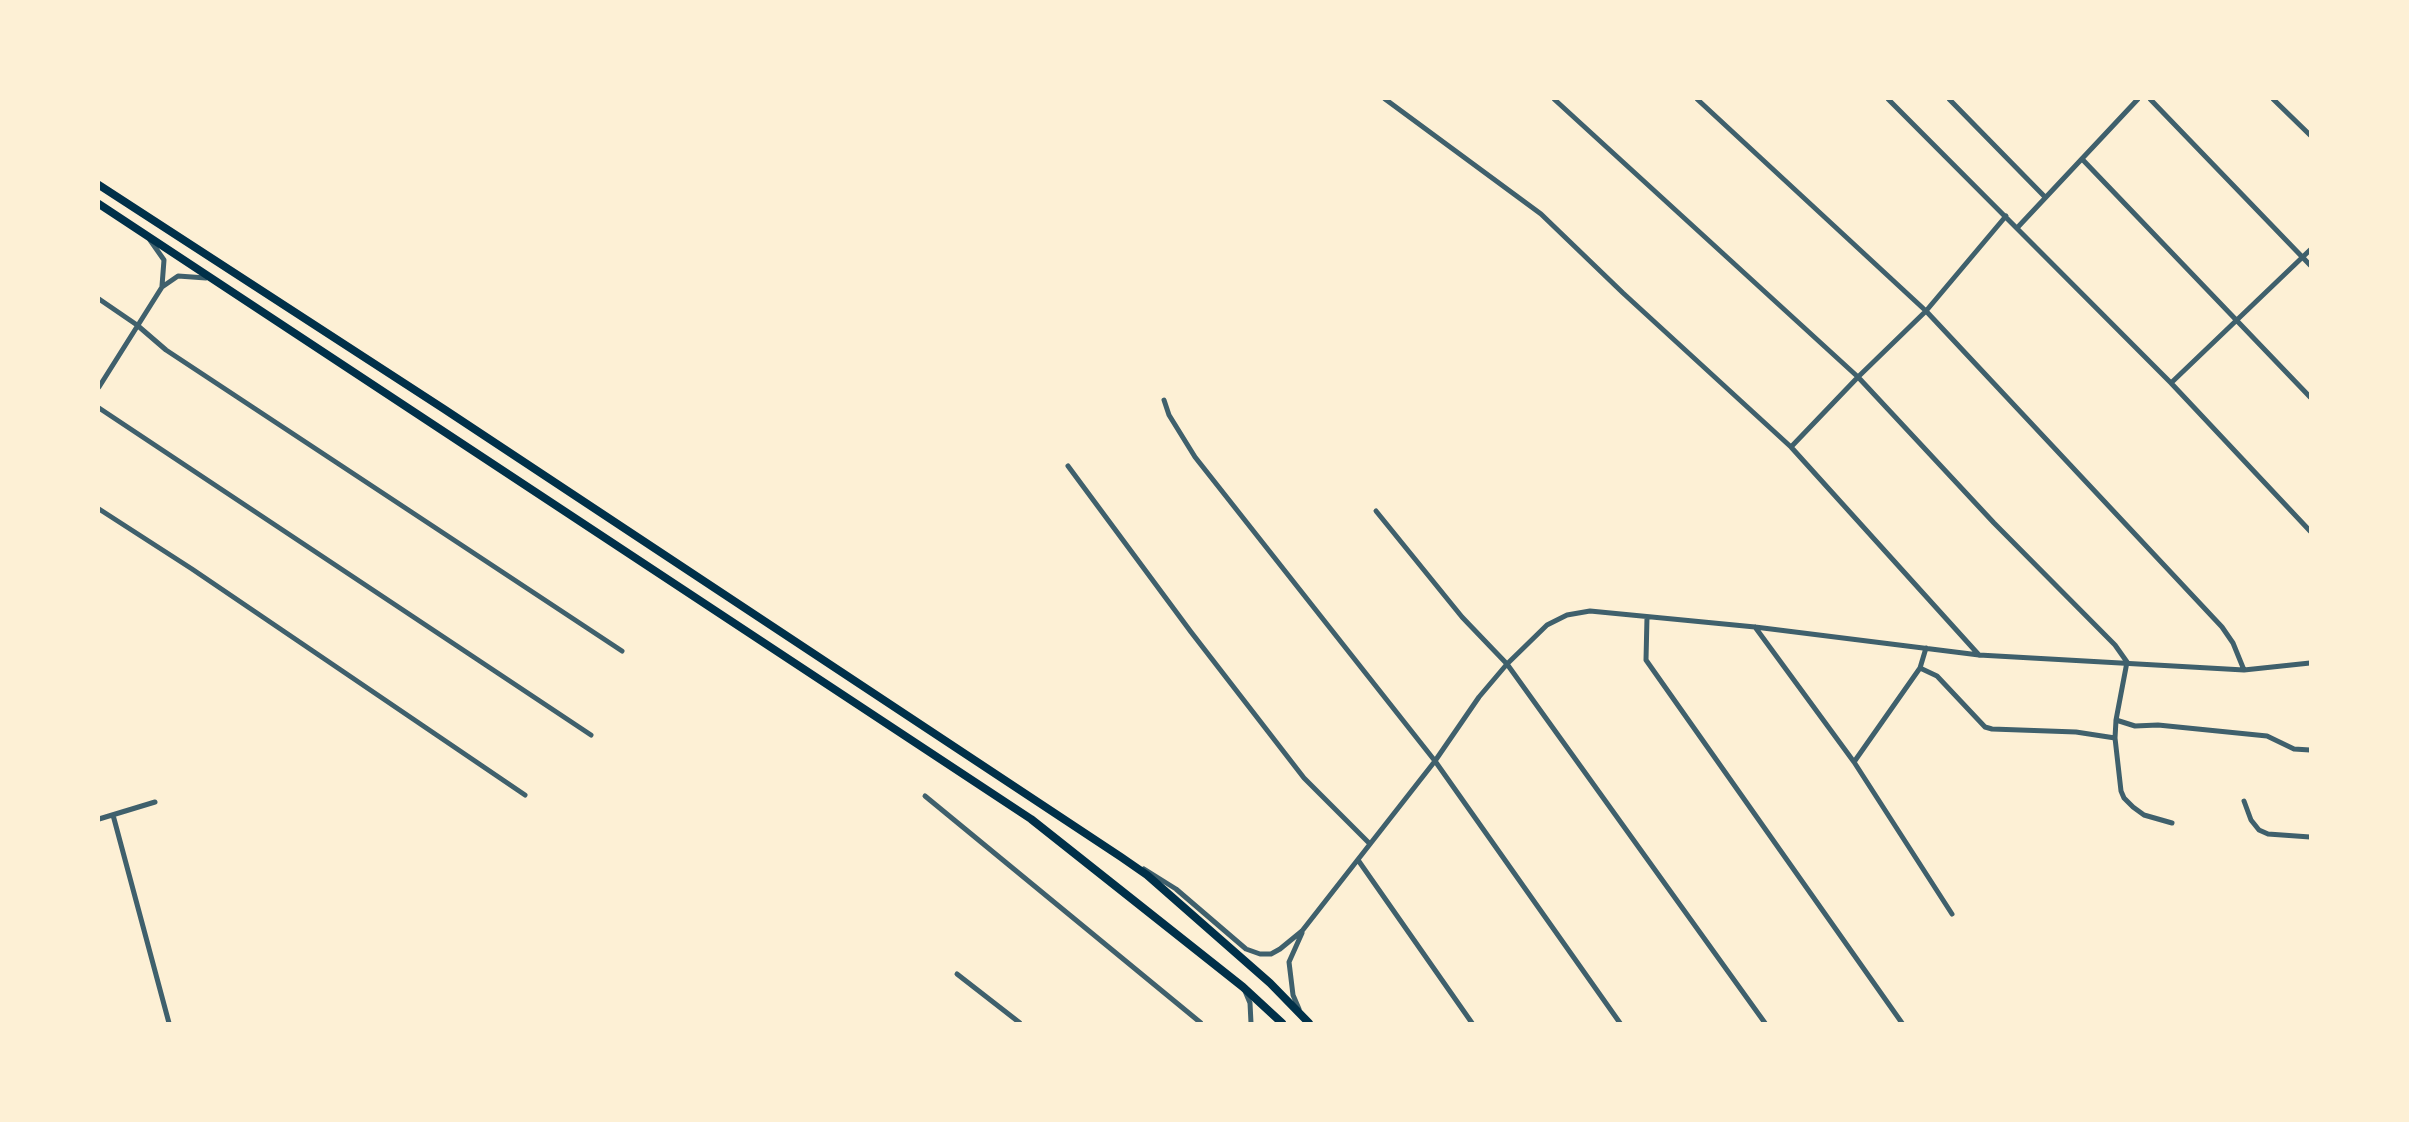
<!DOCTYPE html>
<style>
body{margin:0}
#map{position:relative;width:2409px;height:1122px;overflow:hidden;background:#fdf0d5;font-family:"Exo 2",sans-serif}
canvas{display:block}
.frame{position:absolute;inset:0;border:100px solid #fdf0d5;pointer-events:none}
</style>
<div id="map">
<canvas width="2409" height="1122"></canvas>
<div class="frame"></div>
</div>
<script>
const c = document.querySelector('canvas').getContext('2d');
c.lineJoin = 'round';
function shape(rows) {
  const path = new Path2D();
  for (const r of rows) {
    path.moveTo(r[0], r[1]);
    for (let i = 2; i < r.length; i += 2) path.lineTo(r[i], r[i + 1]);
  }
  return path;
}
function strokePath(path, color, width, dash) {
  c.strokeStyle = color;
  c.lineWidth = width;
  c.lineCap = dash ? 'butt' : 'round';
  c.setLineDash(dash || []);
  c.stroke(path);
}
strokePath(shape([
 [1385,99,1541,214,1623,293,1791,447,1979,655],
 [1554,99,1858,377,1994,523,2115,645,2127,662,2116,720,2115,738,2121,791,2124,798,2133,807,2144,815,2172,823],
 [1697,99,1926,311,2222,627,2233,643,2244,670],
 [1888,99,2171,383,2310,531],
 [1949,99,2045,197],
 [2150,99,2310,265],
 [2273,99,2310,135],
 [2082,159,2310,397],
 [2017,228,2138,99],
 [150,240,164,260,162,286],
 [99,299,137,325,166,350,622,651],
 [2171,383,2310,250],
 [99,387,162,287,178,276,206,278],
 [1164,400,1169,415,1195,457,1435,761,1620,1023],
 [99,408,591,735],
 [1791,447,1858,377,1926,311,2006,216],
 [1068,466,1191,632,1304,778,1370,844],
 [99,509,192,569,525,795],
 [1376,511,1462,617,1507,664,1765,1023],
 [1647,617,1646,660,1902,1023],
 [1755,627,1854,762,1952,914],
 [1920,668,1937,676,1985,727,1992,729,2076,732,2115,738],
 [2116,720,2135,726,2158,725,2267,736,2294,749,2310,750],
 [1854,762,1920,668,1926,648],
 [925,796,1201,1023],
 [2244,801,2251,820,2259,830,2268,834,2310,837],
 [113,815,169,1023],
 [99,819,155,802],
 [1358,860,1472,1023],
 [1144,869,1176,889,1246,949,1260,954,1271,954,1280,949,1302,931,1435,761,1479,697,1507,664,1547,625,1567,615,1590,611,1755,627,1979,655,2244,670,2310,663],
 [957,974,1020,1023],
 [1245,991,1250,1003,1251,1023],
 [1299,1009,1293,995,1289,962,1302,933]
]), '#3f606c', 5);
strokePath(shape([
 [99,185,444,409,1121,857,1147,875,1270,983,1309,1023],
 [99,204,1031,819,1243,987,1282,1023]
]), '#003049', 8);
</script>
